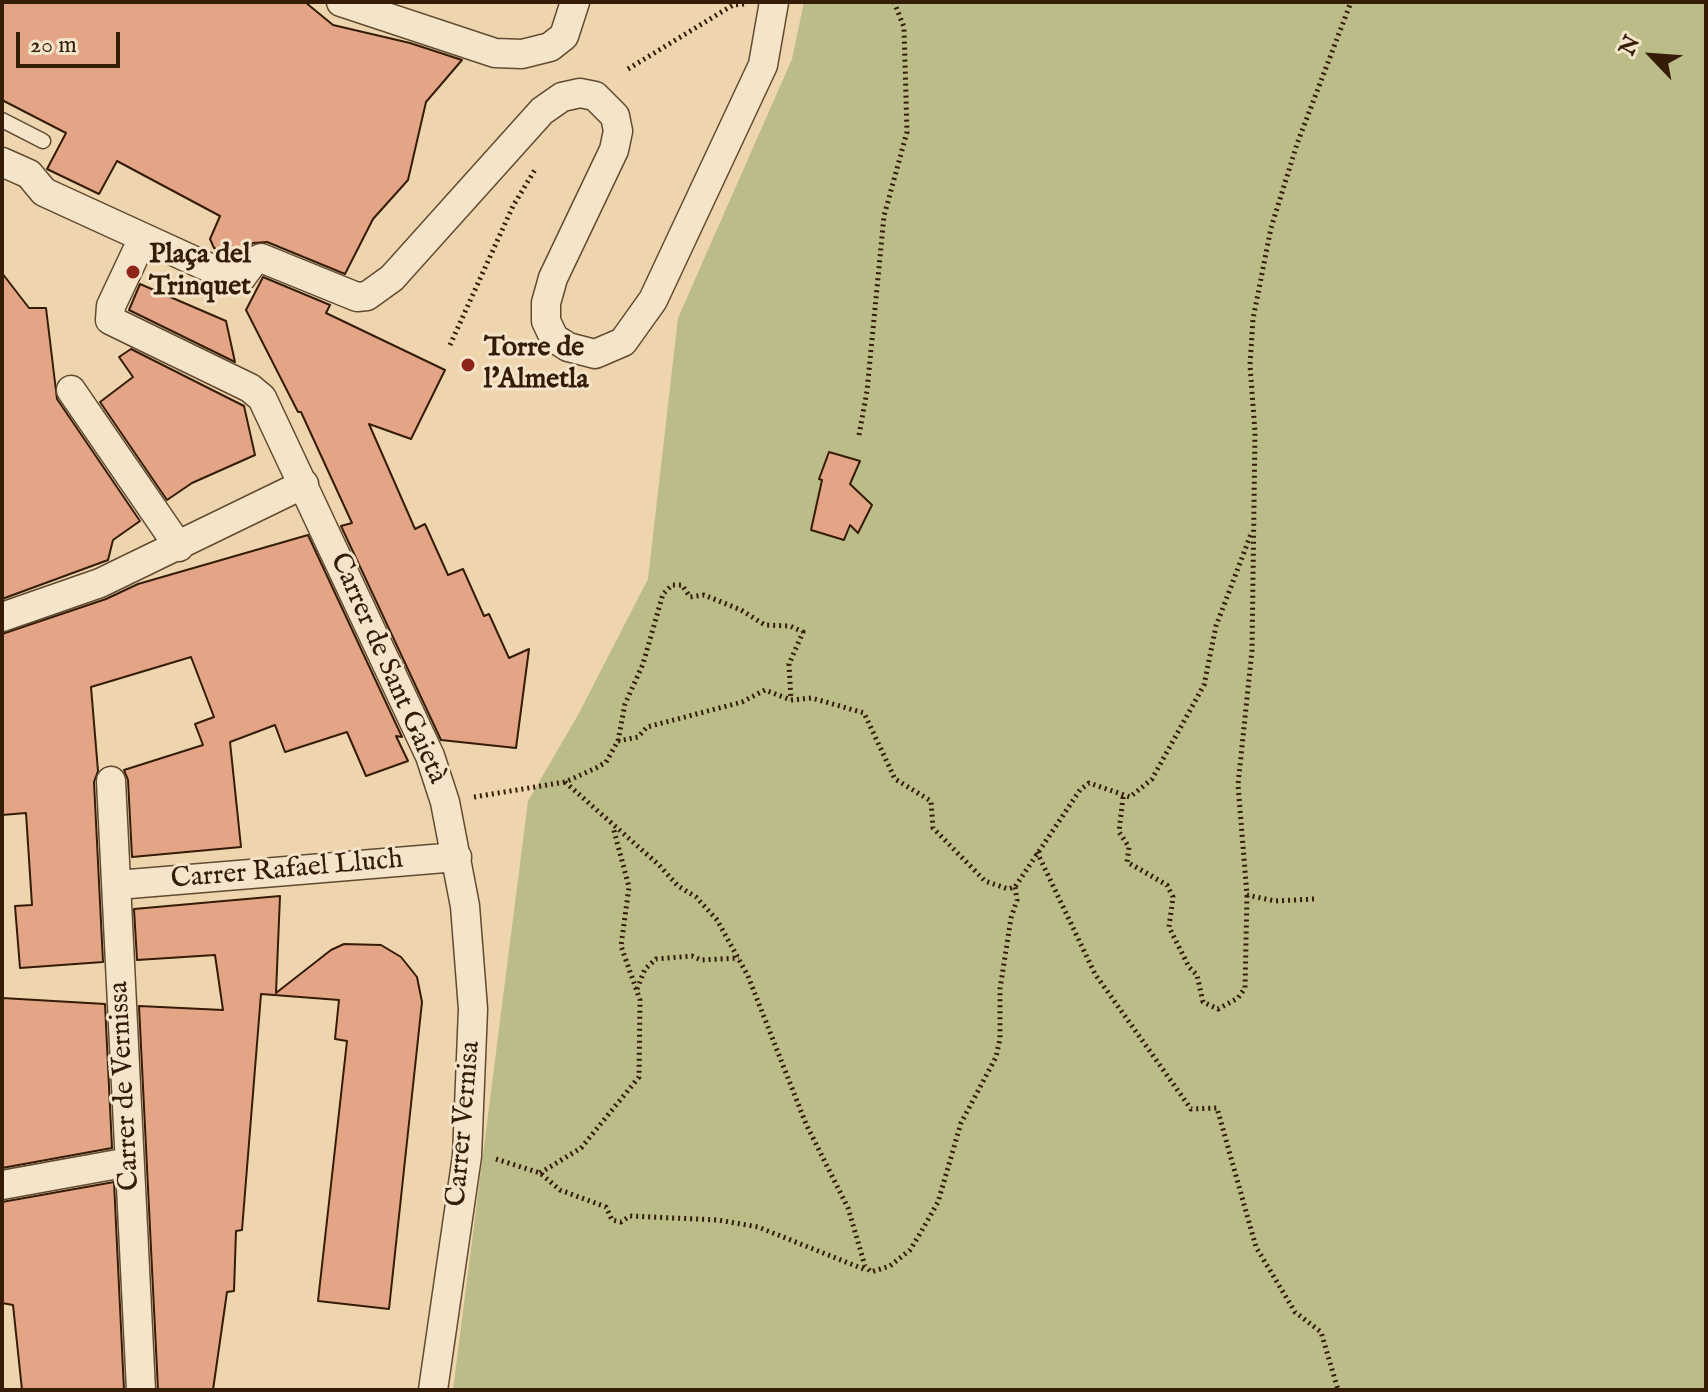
<!DOCTYPE html>
<meta charset="utf-8">
<style>
body{margin:0}
#map{position:relative;width:1708px;height:1392px;overflow:hidden;background:#eed5ad;font-family:"IM FELL English",serif}
canvas{display:block}
.frame{position:absolute;inset:0;border:4px solid #341c07;pointer-events:none}
.north{position:absolute;left:1612px;top:16px;width:80px;height:80px;-webkit-text-stroke:6px #f4e4ca;paint-order:stroke;rotate:295deg;font-size:22px;font-weight:700;line-height:32px;text-align:center;color:#341c07}
.north::after{content:'';display:block;margin:auto;width:28px;height:36px;background:#341c07;clip-path:polygon(50% 0,100% 100%,50% 72%,0 100%)}
.scale{position:absolute;left:16px;top:32px;width:104px;height:36px;box-sizing:border-box;border:4px solid #341c07;border-top:0;padding-left:10px;font-size:24px;line-height:28px;white-space:nowrap;color:#341c07;-webkit-text-stroke:6px #f4e4ca;paint-order:stroke}
</style>
<div id="map">
<canvas width="1708" height="1392"></canvas>
<div class="frame"></div>
<div class="north">N</div>
<div class="scale">20 m</div>
</div>
<script>
const c = document.querySelector('canvas').getContext('2d');
c.lineJoin = 'round';
function paint(path, color) {
  c.fillStyle = color;
  c.fill(path, 'evenodd');
}
function shape(rows) {
  const path = new Path2D();
  for (const r of rows) {
    path.moveTo(r[0], r[1]);
    for (let i = 2; i < r.length; i += 2) path.lineTo(r[i], r[i + 1]);
  }
  return path;
}
function strokePath(path, color, width, dash) {
  c.strokeStyle = color;
  c.lineWidth = width;
  c.lineCap = dash ? 'butt' : 'round';
  c.setLineDash(dash || []);
  c.stroke(path);
}
function write(font, color, halo, rows, align = 'center') {
  c.font = font + ' "IM FELL English",serif';
  c.lineWidth = 6;
  c.setLineDash([]);
  c.textBaseline = 'middle';
  c.strokeStyle = halo;
  c.fillStyle = color;
  for (const [text, x, y, turn = 0] of rows) {
    c.save();
    c.translate(x, y);
    c.rotate((+turn || 0) * Math.PI / 180);
    c.textAlign = isNaN(turn) ? turn : align;
    if (halo) c.strokeText(text, 0, 0);
    c.fillText(text, 0, 0);
    c.restore();
  }
}
paint(shape([
 [804,2,1706,2,1706,1390,453,1390,528,801,578,715,648,579,678,318,792,59]
]), '#bbbc88');
const building = shape([
 [2,2,305,2,333,25,410,43,462,60,426,102,408,180,373,219,345,274,267,242,253,243,235,258,214,248,210,239,220,216,117,161,99,194,47,169,66,133,2,100,2,2],
 [2,273,29,308,46,308,57,399,140,521,113,540,108,560,2,599,2,273],
 [263,277,330,305,326,313,445,370,411,439,369,424,415,529,425,524,448,575,463,569,484,616,489,614,509,658,529,649,516,748,441,740,341,526,352,523,301,412,298,412,246,310,263,277],
 [140,284,226,321,235,362,129,310,140,284],
 [131,349,244,406,255,455,192,483,167,500,100,402,133,377,119,357,131,349],
 [829,452,860,461,850,484,872,505,858,533,850,525,844,540,811,530,822,480,819,479,829,452],
 [308,535,402,737,396,736,408,761,366,776,347,732,285,752,275,725,230,742,241,847,132,857,128,780,124,770,203,745,195,724,214,717,191,657,91,687,98,771,94,782,103,962,20,968,15,906,32,905,26,813,2,815,2,634,106,599,138,584,308,535],
 [280,896,276,993,331,950,344,944,381,945,401,957,417,977,422,1002,389,1309,318,1301,347,1041,335,1039,339,1000,261,994,242,1230,236,1231,234,1291,227,1292,213,1390,158,1390,139,1006,223,1010,215,955,137,960,134,909,280,896],
 [2,998,105,1004,112,1148,2,1168,2,998],
 [114,1182,124,1390,22,1390,13,1305,2,1303,2,1202,114,1182]
]);
paint(building, '#e4a587');
strokePath(building, '#341c07', 2);
const lane = shape([
 [2,120,43,141]
]);
const street = shape([
 [341,2,495,53,522,54,550,47,564,36,575,2],
 [2,162,29,174,44,192,234,279,241,278,253,262,261,258,357,297,367,296,392,278,542,111,562,97,580,93,595,96,615,116,618,131,614,150,553,278,546,303,546,321,554,338,568,347,595,354,623,342,653,300,763,65,774,2],
 [143,238,111,306,110,320,250,388,262,398,430,756,445,802,465,906,473,1009,467,1156,433,1390],
 [71,390,179,547],
 [2,617,100,583,304,484],
 [111,781,141,1390],
 [117,885,457,857],
 [2,1185,129,1162]
]);
strokePath(lane, '#624a30', 17);
strokePath(street, '#624a30', 31);
strokePath(shape([
 [628,69,733,5,745,4],
 [450,345,513,206,536,168],
 [859,435,867,391,884,216,907,132,904,27,894,2],
 [618,741,625,704,643,664,663,594,672,585,682,585,690,597,704,595,741,610,765,625,790,626,803,632,789,664,791,700],
 [565,782,659,865,678,886,696,897,717,920,748,976,806,1124,848,1208,865,1266,871,1272,890,1266,910,1250,921,1232,938,1202,961,1123,996,1057,1000,1039,1000,989,1011,918,1017,900,1015,887],
 [474,797,565,782,596,768,606,762,618,741,638,737,647,727,742,702,765,690,791,700,812,698,864,713,895,779,931,801,933,828,985,881,1008,889,1015,887,1080,790,1089,783,1130,797,1152,779,1204,685,1216,626,1251,534],
 [1123,797,1119,832,1129,847,1127,862,1167,885,1173,897,1169,927,1189,967,1197,975,1203,1002,1218,1009,1238,998,1245,988,1247,895],
 [1037,852,1095,974,1191,1109,1217,1108,1256,1247,1295,1312,1321,1332,1338,1390],
 [1314,899,1275,901,1247,895,1238,785,1252,650,1255,432,1250,365,1253,319,1271,228,1297,144,1351,2],
 [637,989,645,969,656,959,692,956,701,960,739,958],
 [496,1159,540,1173,560,1190,606,1207,612,1220,621,1222,630,1216,718,1220,758,1227,866,1270],
 [540,1173,581,1148,639,1077,640,1000,621,946,629,887,613,827]
]), '#341c07', 5, [2, 4]);
strokePath(lane, '#f4e4ca', 14);
strokePath(street, '#f4e4ca', 28);
for (const [x, y, r, color] of [
 [133,272,8,"#8f2418"],
 [468,365,8,"#8f2418"]
]) {
  const dot = new Path2D();
  dot.arc(x, y, r, 0, 2 * Math.PI);
  c.fillStyle = color;
  c.fill(dot);
  strokePath(dot, '#f4e4ca', 3);
}
write('bold 28px', '#341c07', '#f4e4ca', [
 ["Plaça del",149,256],
 ["Trinquet",149,288],
 ["Torre de",484,349],
 ["l'Almetla",484,381]
], 'left');
write('28px', '#341c07', '#f4e4ca', [
 ["Carrer de Sant Gaietà",387,669,66],
 ["Carrer Rafael Lluch",287,871,-5],
 ["Carrer de Vernissa",126,1086,-93],
 ["Carrer Vernisa",465,1124,-85]
]);
</script>
